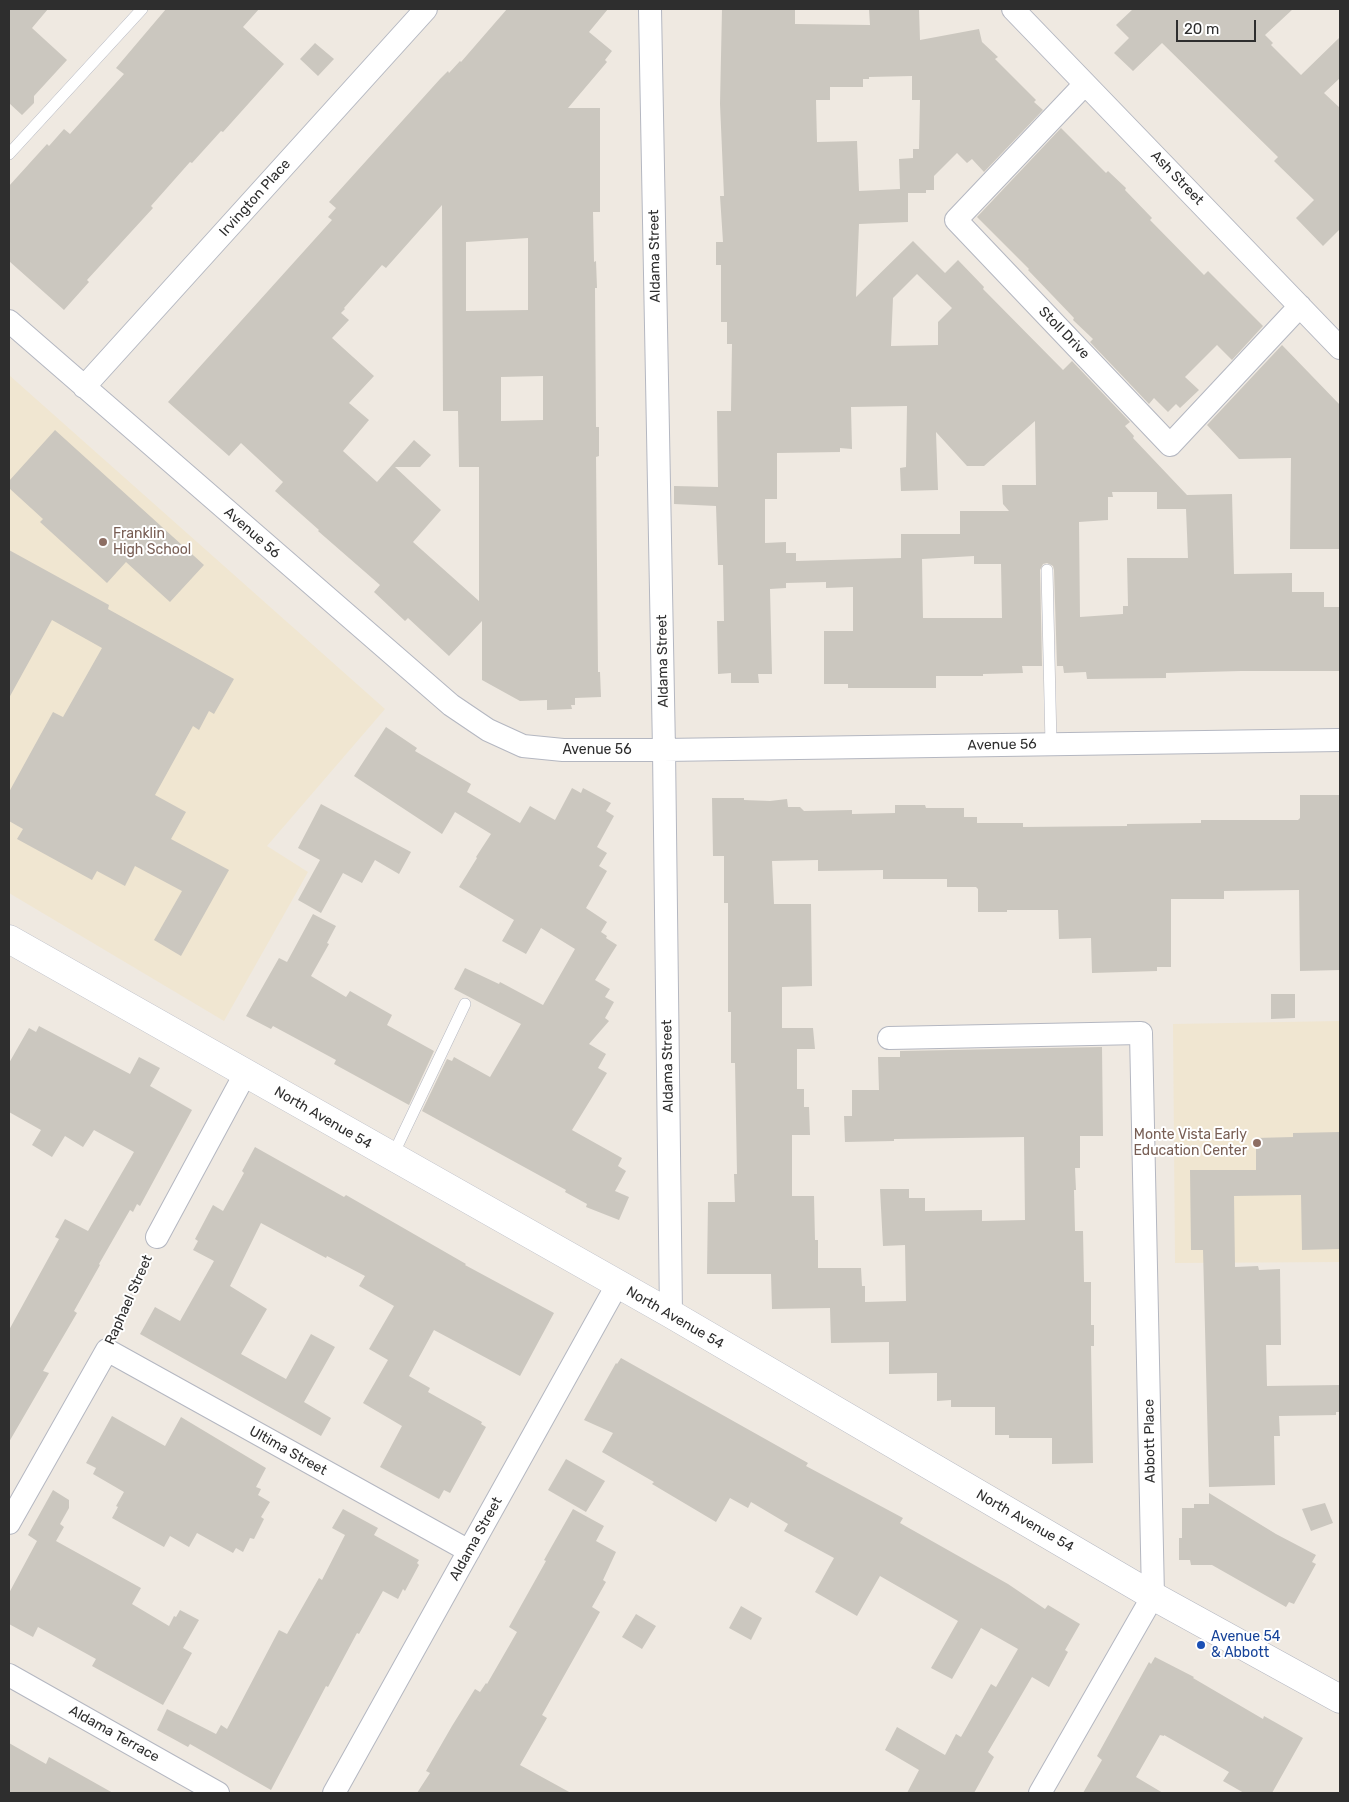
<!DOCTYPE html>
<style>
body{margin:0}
#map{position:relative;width:1349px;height:1802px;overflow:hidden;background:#efe9e1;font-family:Rubik,sans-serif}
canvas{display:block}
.frame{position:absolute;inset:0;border:10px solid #2e2e2e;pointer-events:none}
.scale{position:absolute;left:1176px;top:20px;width:80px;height:22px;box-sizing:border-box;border:2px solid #2e2e2e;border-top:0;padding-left:6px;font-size:15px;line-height:18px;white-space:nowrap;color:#2e2e2e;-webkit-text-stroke:4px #fff;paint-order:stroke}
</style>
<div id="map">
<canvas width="1349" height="1802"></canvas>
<div class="frame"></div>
<div class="scale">20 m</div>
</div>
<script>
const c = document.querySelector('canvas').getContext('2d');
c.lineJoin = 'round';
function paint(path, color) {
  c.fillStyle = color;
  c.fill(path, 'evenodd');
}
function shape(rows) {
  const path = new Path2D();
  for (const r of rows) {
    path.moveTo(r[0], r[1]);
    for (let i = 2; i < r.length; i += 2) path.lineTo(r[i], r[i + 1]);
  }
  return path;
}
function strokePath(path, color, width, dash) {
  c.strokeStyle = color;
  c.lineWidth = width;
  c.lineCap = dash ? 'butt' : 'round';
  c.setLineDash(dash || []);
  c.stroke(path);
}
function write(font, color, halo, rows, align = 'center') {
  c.font = font + ' Rubik,sans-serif';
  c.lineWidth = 4;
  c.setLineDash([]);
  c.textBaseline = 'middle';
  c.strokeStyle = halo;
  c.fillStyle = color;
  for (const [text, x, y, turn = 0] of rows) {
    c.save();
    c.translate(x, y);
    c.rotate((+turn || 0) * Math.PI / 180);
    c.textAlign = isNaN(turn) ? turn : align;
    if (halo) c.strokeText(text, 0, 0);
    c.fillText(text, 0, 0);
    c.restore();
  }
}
paint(shape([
 [9,375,385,709,267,846,308,872,224,1021,9,893],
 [1340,1021,1340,1262,1175,1263,1173,1024]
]), '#f0e6d1');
paint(shape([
 [9,9,48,9,32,28,67,60,34,96,34,103,22,115,9,103],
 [166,9,259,9,243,27,284,64,223,132,221,131,192,163,190,162,151,206,153,208,87,280,89,282,64,310,9,261,9,186,47,144,49,146,64,129,70,134,124,74,116,68],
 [507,9,608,9,589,32,612,51,605,60,607,62,568,108,600,108,600,212,593,212,594,262,596,261,597,288,595,288,596,427,599,427,599,456,596,457,598,672,600,672,601,697,575,698,575,705,571,705,572,709,547,710,547,700,520,701,482,680,482,621,449,656,408,618,405,621,374,592,380,585,318,531,319,530,275,491,283,482,241,443,229,456,168,402,332,220,328,217,336,208,329,202,440,79,448,71,449,73,460,61,461,62],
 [442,205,443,411,458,411,459,467,479,467,479,601,413,542,441,510,395,467,420,467,431,455,414,440,377,482,343,451,369,420,349,403,374,376,332,338,349,320,341,313,345,309,344,308,382,265,386,268],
 [528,238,528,310,466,311,466,242],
 [543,376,543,420,501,421,501,377],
 [722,9,795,9,795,24,870,25,869,9,919,9,920,40,979,29,982,42,998,57,995,59,1036,100,1034,102,1043,110,984,172,972,159,967,163,957,153,934,176,934,190,926,190,926,193,908,193,908,222,859,224,856,297,913,241,945,273,958,260,984,287,983,289,1063,370,1072,361,1130,422,1125,426,1134,436,1133,438,1187,495,1232,494,1234,574,1292,573,1292,592,1324,592,1324,607,1340,607,1340,671,1241,671,1166,673,1166,678,1087,679,1086,672,1064,673,1063,666,1057,666,1054,570,1053,566,1047,563,1043,564,1040,570,1042,666,1022,666,1023,673,983,674,983,676,936,676,936,688,848,688,848,684,824,684,824,631,853,631,853,587,826,588,826,582,786,583,786,588,770,589,772,674,758,674,759,683,731,683,731,673,718,674,717,621,724,621,723,565,718,565,716,506,674,504,674,486,718,487,717,411,731,411,732,344,727,344,727,322,721,322,721,265,716,265,716,242,723,242,720,196,724,196,720,104],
 [912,76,912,100,920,100,919,149,913,149,913,158,899,159,900,189,859,191,857,141,817,142,816,100,830,100,830,87,863,87,863,79,869,79,869,77],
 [917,274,952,308,938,322,938,345,891,346,893,298],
 [907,406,906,467,900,468,901,491,938,490,936,432,967,466,984,466,1035,421,1036,485,1002,485,1003,504,1009,511,960,511,960,534,901,534,901,558,796,561,796,553,786,553,786,542,765,543,765,499,777,499,777,453,840,452,840,448,852,449,851,407],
 [1112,492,1157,492,1157,509,1186,509,1188,558,1127,558,1128,606,1123,606,1123,614,1080,617,1079,522,1108,520,1108,497,1113,497],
 [974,556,974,564,1001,564,1002,618,923,618,922,559],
 [1133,9,1293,9,1265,35,1273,43,1271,45,1301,75,1340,37,1340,78,1324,93,1340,108,1340,229,1323,246,1296,218,1314,200,1274,161,1278,157,1162,43,1133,71,1114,53,1129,38,1116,25],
 [315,43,334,59,318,76,300,59],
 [1061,128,1106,173,1108,171,1126,188,1125,190,1152,218,1150,220,1204,275,1208,271,1263,326,1232,360,1217,345,1185,377,1199,390,1180,408,1176,404,1168,412,1154,398,1149,404,1090,342,1093,339,1073,320,1074,318,1028,270,1029,269,977,217],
 [1282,345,1340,405,1340,549,1290,549,1291,458,1239,459,1207,425],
 [55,430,204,565,170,602,126,562,107,583,40,522,43,519,9,488,9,481],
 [9,550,109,605,108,609,234,679,214,714,209,711,199,730,193,726,155,795,186,812,171,839,229,870,181,956,154,940,182,891,135,866,125,886,97,871,92,880,17,839,23,829,9,821,9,792,53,712,63,717,102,648,52,620,9,698],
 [386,727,417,748,415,751,471,784,467,792,520,823,530,806,555,820,572,788,581,793,583,788,611,803,606,811,614,816,597,847,607,853,599,866,607,871,586,908,607,922,601,932,607,936,606,938,617,945,595,980,610,989,605,997,614,1002,605,1018,609,1021,589,1044,606,1054,598,1068,607,1073,572,1130,622,1158,618,1166,626,1171,615,1191,629,1197,619,1220,586,1207,587,1204,565,1192,566,1190,422,1111,447,1059,452,1061,454,1057,490,1077,521,1024,454,989,465,968,499,984,500,982,543,1005,575,949,541,928,526,954,502,941,514,920,459,887,477,858,476,857,491,834,455,812,442,834,354,776],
 [1300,795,1340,795,1340,970,1300,971,1299,890,1224,891,1224,899,1171,899,1171,967,1157,967,1157,971,1092,973,1091,938,1059,939,1058,910,1007,910,1007,912,978,912,978,889,976,887,947,887,947,879,883,879,883,870,818,871,818,860,772,861,774,904,811,904,812,986,782,987,782,1028,813,1028,815,1049,797,1049,797,1089,804,1089,804,1107,809,1107,810,1135,792,1135,792,1196,814,1196,815,1240,818,1240,818,1268,861,1268,862,1286,865,1286,865,1302,906,1301,905,1245,883,1246,880,1189,909,1189,909,1198,925,1198,925,1211,982,1210,982,1221,1025,1220,1024,1137,894,1139,894,1141,845,1142,844,1116,852,1116,852,1090,879,1090,878,1057,900,1057,900,1051,1102,1047,1103,1136,1080,1136,1080,1168,1075,1168,1076,1190,1074,1190,1075,1231,1083,1231,1084,1282,1091,1282,1091,1325,1094,1325,1094,1346,1091,1346,1093,1463,1052,1464,1052,1438,1009,1438,1009,1435,995,1435,995,1407,951,1407,951,1400,937,1401,937,1373,889,1374,889,1342,831,1343,830,1308,772,1309,771,1274,707,1274,708,1202,735,1202,734,1174,737,1174,735,1063,731,1063,731,1012,728,1012,728,903,724,903,724,856,713,856,712,798,744,798,744,800,770,801,787,799,788,807,800,807,804,811,852,810,852,814,895,813,895,805,925,805,926,808,964,808,964,817,977,817,977,823,1023,823,1023,827,1127,826,1127,824,1201,823,1201,820,1298,820,1300,818],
 [321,804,411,852,399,874,375,860,362,883,343,873,321,913,298,900,320,860,298,848],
 [313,914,336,926,327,943,329,944,311,976,346,997,350,991,392,1015,387,1025,434,1051,409,1105,334,1064,336,1060,273,1026,271,1029,246,1016,279,958,287,962],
 [1271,994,1295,994,1295,1018,1271,1019],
 [39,1026,130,1074,139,1057,160,1068,150,1086,192,1110,140,1206,137,1204,133,1212,130,1210,99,1264,100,1265,74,1311,77,1313,43,1371,49,1373,9,1442,9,1330,59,1239,55,1237,65,1219,88,1231,134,1152,94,1130,83,1147,65,1136,52,1157,32,1145,41,1130,9,1112,9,1063,29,1028,36,1032],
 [1340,1132,1340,1249,1302,1250,1301,1195,1234,1196,1235,1267,1258,1266,1259,1270,1280,1269,1281,1345,1266,1345,1267,1386,1340,1385,1340,1412,1336,1412,1336,1415,1279,1416,1280,1436,1274,1436,1275,1485,1209,1487,1203,1250,1191,1250,1190,1170,1256,1170,1256,1138,1293,1137,1293,1133],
 [255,1147,344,1197,346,1195,466,1264,465,1265,554,1313,520,1376,434,1330,409,1376,430,1388,428,1392,482,1422,481,1424,486,1427,450,1493,444,1490,439,1499,380,1467,402,1426,363,1403,388,1360,369,1349,394,1306,359,1286,365,1276,327,1256,326,1258,261,1223,230,1286,267,1309,241,1354,286,1379,311,1334,335,1347,304,1402,331,1418,321,1436,140,1334,155,1307,180,1321,214,1261,193,1250,198,1241,195,1239,213,1205,223,1211,244,1173,242,1171],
 [621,1358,808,1463,806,1466,903,1518,900,1523,1008,1584,1045,1609,1048,1605,1080,1624,1065,1650,1068,1652,1049,1687,1032,1677,988,1752,994,1757,974,1793,907,1793,919,1770,885,1750,897,1727,945,1755,956,1734,961,1737,991,1684,996,1687,1018,1649,981,1628,952,1679,931,1668,958,1621,880,1576,857,1616,815,1592,834,1558,784,1531,788,1524,751,1502,748,1508,730,1498,716,1522,652,1484,654,1482,602,1452,613,1433,584,1420,616,1363,617,1364],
 [112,1416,165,1446,181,1417,266,1468,256,1487,261,1489,258,1495,270,1502,261,1517,264,1519,254,1539,250,1538,243,1552,236,1548,233,1553,197,1533,189,1547,170,1536,164,1547,112,1518,118,1507,116,1506,124,1492,93,1474,96,1468,86,1463],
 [566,1459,605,1481,586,1512,548,1490],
 [53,1490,69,1500,69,1508,60,1524,64,1527,56,1541,141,1588,132,1604,169,1626,174,1616,176,1617,180,1610,199,1620,183,1648,192,1653,163,1705,92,1666,96,1659,38,1627,33,1637,9,1624,9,1593,37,1541,28,1535],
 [1209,1493,1276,1534,1316,1555,1312,1562,1316,1564,1294,1604,1289,1602,1286,1607,1212,1565,1191,1565,1190,1560,1179,1560,1179,1538,1182,1538,1182,1508,1194,1508,1194,1504,1209,1504],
 [1325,1503,1333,1523,1311,1531,1302,1509],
 [343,1509,378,1528,374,1535,419,1560,417,1563,419,1565,405,1591,403,1589,398,1599,383,1591,359,1634,357,1633,328,1687,326,1686,271,1790,190,1744,188,1747,157,1730,167,1709,216,1734,221,1725,227,1729,279,1630,287,1634,319,1578,322,1580,345,1535,332,1528],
 [573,1509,604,1526,596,1541,616,1552,603,1580,606,1582,592,1607,600,1612,542,1715,547,1718,520,1765,571,1793,417,1793,430,1773,426,1771,452,1726,475,1689,480,1692,486,1683,487,1684,517,1632,509,1627,546,1561,544,1560],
 [741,1606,762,1618,751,1640,729,1628],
 [636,1614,656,1626,642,1649,622,1637],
 [1155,1657,1194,1677,1193,1678,1263,1719,1264,1716,1303,1738,1272,1793,1244,1793,1223,1781,1229,1772,1164,1735,1164,1736,1160,1735,1136,1777,1163,1793,1083,1793,1102,1760,1097,1756,1149,1662,1151,1664],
 [9,1743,46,1764,49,1757,113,1793,9,1793]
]), '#cbc7bf');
const lane = shape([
 [9,154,142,9],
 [1047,570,1051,744],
 [392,1157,465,1004]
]);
const street = shape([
 [650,9,664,750,671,1314],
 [1013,9,1340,348],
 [1085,84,956,220,1170,445,1300,306],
 [9,321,451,705,488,730,523,746,563,750,664,750,1340,740],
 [84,387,426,9],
 [889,1038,1141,1033,1153,1596,1040,1793],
 [157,1237,245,1074],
 [9,1523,107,1350,469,1551],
 [9,1675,218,1793],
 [334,1793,617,1285]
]);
const secondary = shape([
 [9,939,671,1314,1153,1596,1340,1699]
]);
strokePath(lane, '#b4b7c1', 12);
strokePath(street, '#b4b7c1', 24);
strokePath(secondary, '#b4b7c1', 29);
strokePath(shape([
 [117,1328,148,1258]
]), '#c9c9c9', 3, [4, 2.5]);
strokePath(lane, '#fff', 11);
strokePath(street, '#fff', 22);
strokePath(secondary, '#fff', 28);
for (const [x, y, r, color] of [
 [103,542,5,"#8d6e63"],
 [1257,1143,5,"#8d6e63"],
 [1201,1645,5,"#1a4fb4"]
]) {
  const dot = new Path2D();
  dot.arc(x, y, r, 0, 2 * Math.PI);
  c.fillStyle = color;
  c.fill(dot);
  strokePath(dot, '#fff', 2);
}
write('14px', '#2e2e2e', '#fff', [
 ["Ash Street",1177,178,46],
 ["Irvington Place",255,198,-48],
 ["Aldama Street",655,256,-91],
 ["Stoll Drive",1064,333,46],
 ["Avenue 56",252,533,41],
 ["Aldama Street",663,661,-91],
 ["Avenue 56",1002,745,-1],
 ["Avenue 56",597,750],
 ["Aldama Street",668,1066,-91],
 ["North Avenue 54",323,1118,30],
 ["Raphael Street",129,1300,-66],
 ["North Avenue 54",675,1318,30],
 ["Abbott Place",1150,1441,-91],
 ["Ultima Street",288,1451,29],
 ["North Avenue 54",1025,1521,30],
 ["Aldama Street",476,1539,-61],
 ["Aldama Terrace",114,1734,29]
]);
write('14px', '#785e54', '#fff', [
 ["Franklin",113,534],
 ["High School",113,550],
 ["Monte Vista Early",1247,1135,"right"],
 ["Education Center",1247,1151,"right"]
], 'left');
write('14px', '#164399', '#fff', [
 ["Avenue 54",1211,1637],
 ["& Abbott",1211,1653]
], 'left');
</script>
